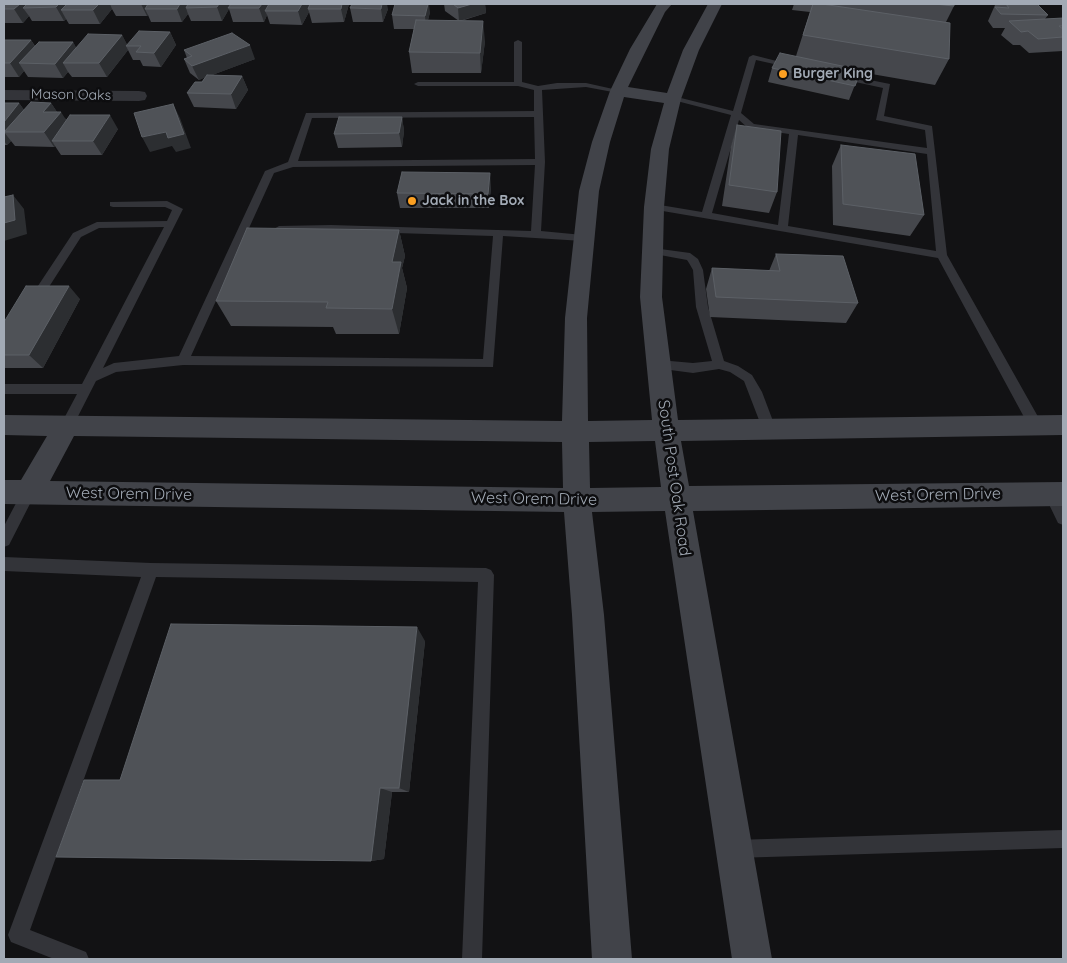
<!DOCTYPE html>
<style>
body{margin:0}
#map{position:relative;width:1067px;height:963px;overflow:hidden;background:#121214;font-family:Quicksand,sans-serif}
canvas{display:block}
.frame{position:absolute;inset:0;border:5px solid #a2aab5;pointer-events:none}
</style>
<div id="map">
<canvas width="1067" height="963"></canvas>
<div class="frame"></div>
</div>
<script>
const c = document.querySelector('canvas').getContext('2d');
c.lineJoin = 'round';
function shape(rows) {
  const path = new Path2D();
  for (const r of rows) {
    path.moveTo(r[0], r[1]);
    for (let i = 2; i < r.length; i += 2) path.lineTo(r[i], r[i + 1]);
  }
  return path;
}
function paint(path, color) {
  c.fillStyle = color;
  c.fill(path, 'evenodd');
}
function strokePath(path, color, width, dash) {
  c.strokeStyle = color;
  c.lineWidth = width;
  c.lineCap = dash ? 'butt' : 'round';
  c.setLineDash(dash || []);
  c.stroke(path);
}
function write(font, color, halo, rows, align = 'center') {
  c.font = font + ' Quicksand,sans-serif';
  c.lineWidth = 5;
  c.setLineDash([]);
  c.textBaseline = 'middle';
  c.strokeStyle = halo;
  c.fillStyle = color;
  for (const [text, x, y, turn = 0] of rows) {
    c.save();
    c.translate(x, y);
    c.rotate((+turn || 0) * Math.PI / 180);
    c.textAlign = isNaN(turn) ? turn : align;
    if (halo) c.strokeText(text, 0, 0);
    c.fillText(text, 0, 0);
    c.restore();
  }
}
paint(shape([
 [518,40,522,42,522,82,538,86,557,83,586,83,622,91,618,93,586,87,542,90,545,162,541,231,583,235,588,238,583,241,503,236,493,367,183,365,116,372,96,381,71,430,66,431,60,426,77,394,4,394,4,384,82,384,164,227,99,228,81,237,38,304,30,304,28,301,73,233,97,222,167,221,172,210,165,207,113,207,110,206,110,202,167,201,183,209,103,368,114,363,179,356,265,171,288,162,306,113,534,111,534,90,518,86,418,86,414,84,418,82,514,82,514,42,518,40],
 [534,117,535,159,298,161,312,118,534,117],
 [535,165,531,231,331,225,279,226,274,229,279,232,331,231,493,236,483,359,191,356,274,173,293,167,535,165],
 [753,55,796,66,792,68,756,60,741,113,754,124,927,148,925,130,876,120,883,88,837,78,837,74,840,74,890,84,884,116,932,126,947,255,1041,422,1042,426,1041,430,1031,430,938,258,651,209,649,207,654,204,702,212,731,115,669,99,673,96,733,111,749,57,753,55],
 [739,120,748,128,789,134,778,225,712,213,739,120],
 [798,135,927,154,936,251,788,226,798,135],
 [653,248,690,253,698,259,703,270,708,307,724,361,738,366,752,375,762,392,776,429,774,433,764,433,744,381,730,372,719,369,693,373,655,368,653,365,659,360,693,363,712,361,696,307,693,270,689,263,687,260,649,253,649,249,653,248],
 [29,486,34,488,36,492,9,545,4,547,4,526,24,488,29,486],
 [1051,488,1056,490,1063,505,1063,525,1058,523,1044,494,1046,490,1051,488],
 [4,557,151,563,486,568,491,570,494,575,482,959,462,959,478,582,156,577,30,930,86,952,89,959,54,959,11,942,8,935,141,577,4,571,4,557],
 [1063,830,1063,848,734,858,727,856,725,849,727,842,734,840,1063,830]
]), '#333439');
paint(shape([
 [4,90,139,91,145,92,147,96,145,100,139,101,4,100,4,90]
]), '#333439');
paint(shape([
 [657,4,672,4,665,12,628,87,667,93,683,50,708,4,722,4,699,50,681,99,669,149,664,207,662,297,678,420,1063,415,1063,435,681,441,689,486,1063,482,1063,506,693,511,772,959,732,959,665,511,592,512,604,615,632,959,592,959,572,615,564,512,4,504,4,480,21,480,47,436,4,435,4,415,562,421,565,318,579,191,592,142,610,91,630,49,657,4],
 [624,97,664,103,651,149,644,207,640,297,652,420,588,421,587,318,599,191,610,142,624,97],
 [74,436,562,442,563,488,50,481,74,436],
 [655,441,661,487,590,488,589,442,655,441]
]), '#414349');
paint(shape([
 [4,4,349,4,344,22,312,23,309,12,302,25,270,24,267,15,264,22,233,22,229,9,222,21,191,21,188,14,182,22,151,22,148,15,147,16,116,16,112,9,100,24,69,24,66,19,64,21,32,21,29,16,23,23,4,23],
 [444,4,485,4,486,13,461,21,485,41,481,73,412,73,409,52,414,29,394,29,392,15,430,12,428,20,459,21,445,11],
 [794,4,954,4,954,6,946,22,949,59,935,85,860,72,849,100,768,82,772,68,796,56,810,12,792,10],
 [992,4,1037,4,1048,15,1045,19,1063,18,1063,51,1029,53,1020,45,1013,45,1001,35,1005,28,993,28,988,21,995,5,992,5],
 [350,8,388,9,383,22,353,22],
 [170,32,176,45,161,67,143,66,140,60,133,60,128,50,107,77,72,77,68,72,63,78,28,77,24,71,19,77,4,77,4,40,31,40,35,46,73,42,76,48,122,35,127,45],
 [184,50,255,59,212,75,242,76,248,90,236,109,194,107,187,93,202,82,205,77,199,80,190,73,184,59,187,58],
 [4,103,19,103,24,110,51,103,57,112,67,120,118,129,102,155,61,155,55,146,54,147,15,146,11,141,7,145,4,145],
 [402,117,404,131,402,147,338,148,334,134],
 [737,125,777,192,769,213,722,206,731,146],
 [841,145,924,215,910,236,833,225,832,166],
 [491,187,489,208,400,208,397,193],
 [399,230,405,256,402,268,407,288,399,334,336,334,333,327,231,326,216,301],
 [776,254,858,303,846,323,710,317,706,289,712,268,769,271],
 [80,299,43,368,4,368,4,322],
 [425,641,409,792,392,792,384,859,371,861,120,780]
]), '#45474c');
paint(shape([
 [20,4,39,4,23,8,29,16,23,23,14,9],
 [59,4,73,4,61,10,66,19,64,21,56,7],
 [99,4,110,4,112,9,100,24,93,10],
 [141,4,154,4,145,9,148,15,147,16],
 [180,4,195,4,186,8,188,14,182,22,177,9],
 [219,4,232,4,222,21,217,7],
 [262,4,269,4,270,9,265,11,267,15,264,22,259,8],
 [302,4,312,4,308,9,309,12,302,25,298,11],
 [342,4,349,4,344,22,341,9],
 [382,4,387,4,388,9,383,22,381,9],
 [428,4,429,4,430,12,426,29,425,16],
 [472,4,485,4,486,13,459,21,458,8],
 [483,21,485,41,481,73,480,53],
 [170,32,176,45,161,67,154,53],
 [122,35,128,46,126,46,128,50,107,77,99,63],
 [31,40,39,54,19,63,24,71,19,77,10,63],
 [73,42,81,56,63,63,68,72,63,78,55,64],
 [250,45,255,59,199,80,192,66],
 [242,76,248,90,236,109,231,94],
 [19,103,29,117,4,132,11,141,7,145,4,141,4,122],
 [51,103,59,115,61,112,70,126,52,141,55,146,54,147,44,132,43,112],
 [173,104,180,118,191,148,176,152,172,146,150,152,142,137,166,132],
 [110,115,118,129,102,155,93,141],
 [402,117,404,131,402,147,399,133],
 [490,173,491,187,489,208,488,194],
 [13,195,24,209,27,234,4,241,4,223],
 [399,230,405,256,402,268,407,288,399,334,392,309,392,262],
 [69,286,80,299,43,368,29,355],
 [417,627,425,641,409,792,399,788],
 [380,788,392,792,384,859,371,861]
]), '#2c2e31');
const building = shape([
 [4,4,20,4,14,9,4,9,4,4],
 [27,4,59,4,56,7,23,8,27,4],
 [67,4,99,4,93,10,61,10,67,4],
 [148,4,180,4,177,9,145,9,148,4],
 [188,4,219,4,217,7,186,8,188,4],
 [231,4,262,4,259,8,228,8,231,4],
 [269,4,302,4,298,11,265,11,269,4],
 [310,4,342,4,341,9,308,9,310,4],
 [352,4,382,4,381,9,350,8,352,4],
 [395,4,428,4,425,16,392,15,395,4],
 [453,4,472,4,458,8,453,4],
 [813,4,822,4,950,23,949,59,803,35,813,4],
 [934,4,954,4,954,6,934,4],
 [1006,4,1037,4,1048,15,1001,14,995,7,1009,8,1006,4],
 [1063,18,1063,26,1059,26,1063,29,1063,37,1038,39,1028,31,1021,32,1009,21,1063,18],
 [416,20,483,21,480,53,409,52,416,20],
 [139,31,170,32,154,53,136,52,141,46,126,46,139,31],
 [232,33,250,45,192,66,184,59,192,56,184,50,232,33],
 [88,34,122,35,99,63,63,63,88,34],
 [4,40,31,40,10,63,4,63,4,40],
 [39,42,73,42,55,64,19,63,39,42],
 [780,53,861,70,855,86,772,68,780,53],
 [207,75,242,76,231,94,187,93,195,82,202,82,207,75],
 [31,102,51,103,43,112,61,112,44,132,4,132,31,102],
 [4,103,19,103,4,122,4,103],
 [173,104,184,134,168,138,166,132,142,137,134,113,173,104],
 [70,115,110,115,93,141,52,141,70,115],
 [339,117,402,117,399,133,334,134,339,117],
 [737,125,781,131,777,192,729,185,737,125],
 [841,145,915,154,924,215,843,204,841,145],
 [402,172,490,173,488,194,397,193,402,172],
 [13,195,15,220,4,223,4,197,13,195],
 [247,228,399,230,392,262,401,262,392,309,326,308,328,302,216,301,247,228],
 [776,254,843,256,858,303,716,297,712,268,780,271,776,254],
 [26,286,69,286,29,355,4,355,4,322,26,286],
 [171,624,417,627,399,788,380,788,371,861,56,857,84,780,120,780,171,624]
]);
paint(building, '#4f5257');
strokePath(building, '#5c6066', 1);
for (const [x, y, r, color] of [
 [783,74,5,"#fca022"],
 [412,201,5,"#fca022"]
]) {
  const dot = new Path2D();
  dot.arc(x, y, r, 0, 2 * Math.PI);
  c.fillStyle = color;
  c.fill(dot);
  strokePath(dot, '#0d0d0f', 2);
}
write('bold 14px', '#a2aab5', '#0d0d0f', [
 ["Burger King",793,74],
 ["Jack in the Box",422,201]
], 'left');
write('14px', '#a2aab5', '#0d0d0f', [
 ["Mason Oaks",71,95,1]
]);
write('16px', '#a2aab5', '#0d0d0f', [
 ["South Post Oak Road",674,478,82],
 ["West Orem Drive",129,494,1],
 ["West Orem Drive",938,495,-1],
 ["West Orem Drive",534,499,1]
]);
</script>
